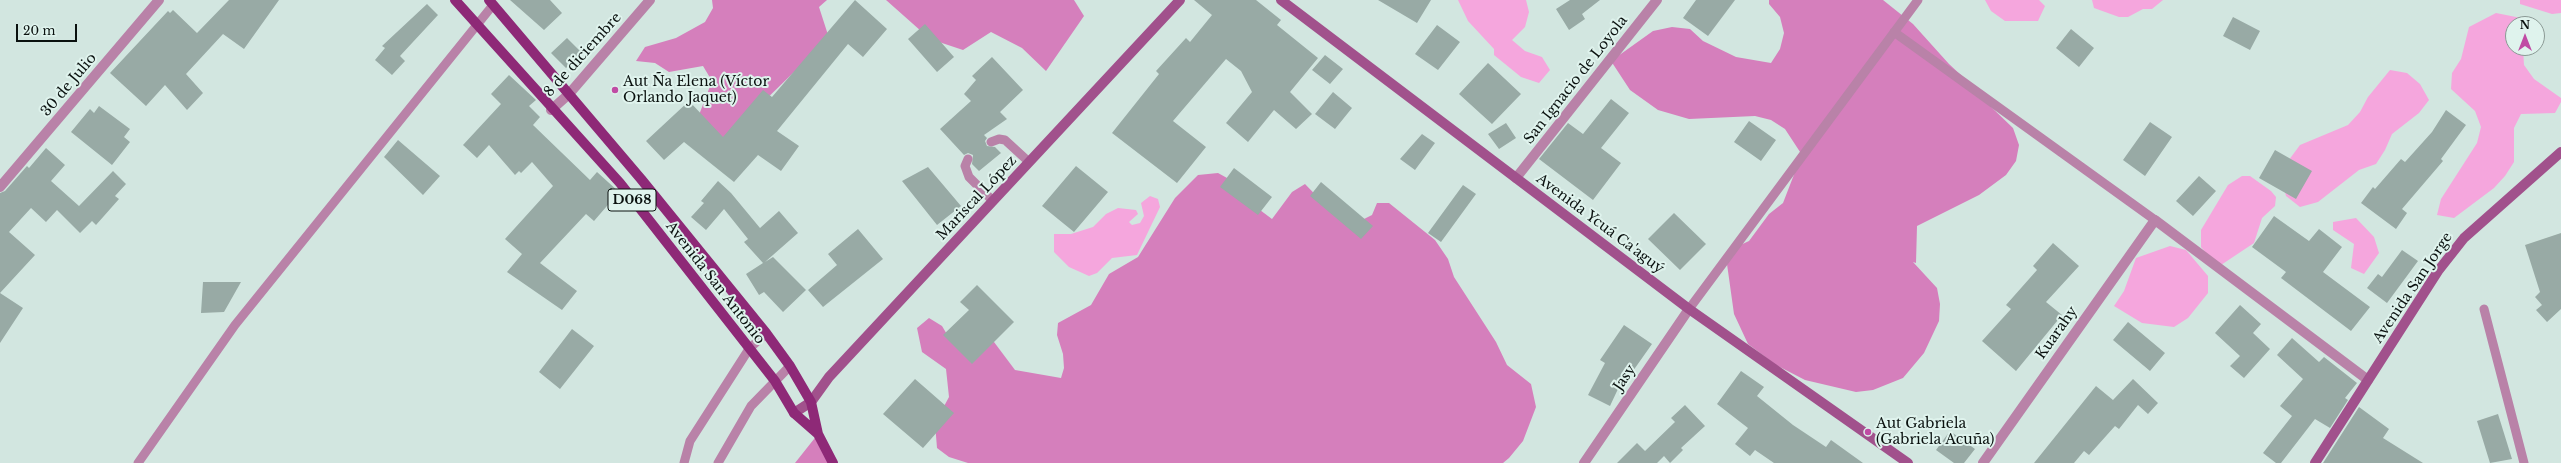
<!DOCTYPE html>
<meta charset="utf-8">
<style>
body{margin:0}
#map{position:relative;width:2561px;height:463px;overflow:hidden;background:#d2e6e0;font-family:"Libre Baskerville",serif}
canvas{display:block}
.north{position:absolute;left:2505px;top:16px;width:40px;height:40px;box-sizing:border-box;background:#dff3ed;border:1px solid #8a9994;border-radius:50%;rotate:0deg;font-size:11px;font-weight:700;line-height:16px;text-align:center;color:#0a110f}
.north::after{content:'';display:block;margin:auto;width:14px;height:18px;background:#c04ba4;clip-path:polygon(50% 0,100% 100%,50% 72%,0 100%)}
.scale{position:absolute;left:16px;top:24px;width:61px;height:18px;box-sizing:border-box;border:2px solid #0a110f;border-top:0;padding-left:5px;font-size:12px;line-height:14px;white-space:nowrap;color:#0a110f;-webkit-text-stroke:3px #dff3ed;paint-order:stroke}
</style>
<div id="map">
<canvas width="2561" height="463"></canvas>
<div class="north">N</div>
<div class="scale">20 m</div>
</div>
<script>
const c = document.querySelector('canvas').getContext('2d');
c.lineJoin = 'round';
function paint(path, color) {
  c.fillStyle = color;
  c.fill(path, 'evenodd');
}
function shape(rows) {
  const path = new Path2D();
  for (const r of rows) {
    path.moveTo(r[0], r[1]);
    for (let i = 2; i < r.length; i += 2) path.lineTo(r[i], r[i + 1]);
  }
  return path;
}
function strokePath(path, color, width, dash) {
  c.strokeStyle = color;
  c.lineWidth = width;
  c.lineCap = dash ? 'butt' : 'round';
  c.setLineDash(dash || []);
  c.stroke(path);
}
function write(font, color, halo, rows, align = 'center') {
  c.font = font + ' "Libre Baskerville",serif';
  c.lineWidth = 4;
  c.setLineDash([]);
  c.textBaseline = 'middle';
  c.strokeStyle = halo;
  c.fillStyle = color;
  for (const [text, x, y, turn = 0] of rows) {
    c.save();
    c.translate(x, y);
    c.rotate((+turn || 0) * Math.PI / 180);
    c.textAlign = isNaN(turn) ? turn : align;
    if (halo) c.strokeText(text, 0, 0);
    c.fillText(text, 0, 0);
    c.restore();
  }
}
paint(shape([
 [1458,0,1526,0,1529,12,1525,27,1512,40,1525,51,1542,57,1550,70,1539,83,1521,77,1494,55,1494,49,1468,21],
 [1985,0,2039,0,2045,6,2038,21,2005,21,1991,11],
 [2092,0,2163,0,2152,9,2143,9,2128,17,2119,17,2094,8],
 [2520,0,2561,0,2561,13,2552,14,2520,4],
 [2496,13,2531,20,2532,24,2513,24,2513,48,2523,48,2524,65,2534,79,2561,98,2561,102,2555,113,2521,114,2514,128,2514,162,2505,176,2494,188,2454,218,2437,215,2441,199,2477,143,2481,127,2475,111,2451,89,2452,73,2461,59,2469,27],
 [2390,70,2407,73,2420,84,2429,100,2419,113,2392,134,2385,150,2376,164,2359,170,2318,202,2300,207,2286,196,2280,172,2300,145,2348,125,2360,112,2368,97],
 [2242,176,2250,176,2271,191,2276,197,2275,206,2262,218,2254,243,2218,267,2201,247,2201,230,2228,185],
 [1150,196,1158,199,1160,207,1137,255,1112,258,1097,273,1089,276,1069,267,1054,252,1054,234,1071,234,1093,227,1106,214,1118,208,1136,210,1138,214,1129,222,1132,225,1140,223,1144,216,1141,203],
 [2356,218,2374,237,2379,253,2364,274,2351,268,2354,244,2333,230,2333,222],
 [2170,246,2186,250,2208,276,2208,293,2188,318,2174,327,2142,323,2114,306,2124,291,2136,258]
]), '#f5a6dd');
paint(shape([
 [712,0,827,0,819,7,829,38,719,145,694,128,712,81,703,66,669,72,655,63,636,61,645,47,676,38,705,22,713,8],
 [886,0,1074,0,1084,16,1046,71,1022,48,991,32,963,50,930,39],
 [1769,0,1883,0,1913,24,1949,64,1976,89,1987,103,2013,128,2019,145,2016,161,2006,175,1979,195,1917,226,1916,263,1913,262,1937,288,1940,304,1939,321,1924,353,1903,378,1873,390,1856,392,1805,380,1776,365,1748,344,1734,314,1727,264,1734,248,1749,241,1769,214,1783,203,1795,172,1804,158,1785,129,1771,120,1755,116,1689,119,1658,110,1630,90,1611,61,1653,31,1672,27,1690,29,1703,41,1736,57,1771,63,1780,49,1784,33,1780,17,1769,4],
 [1218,173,1247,189,1260,210,1272,219,1292,192,1305,184,1334,214,1356,223,1372,215,1377,203,1389,203,1435,240,1448,259,1454,277,1496,342,1507,365,1531,384,1536,407,1523,441,1509,458,1503,463,968,463,949,457,937,448,935,423,949,397,946,369,922,352,917,328,929,318,942,326,951,341,994,342,1015,370,1061,378,1064,368,1063,354,1057,335,1058,323,1091,305,1109,274,1138,257,1175,198,1198,175],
 [818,434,831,463,795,463]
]), '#d57fbc');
paint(shape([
 [229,0,279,0,244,49,223,34,186,74,203,93,187,110,165,85,146,106,110,73,168,11,170,13,173,10,197,33],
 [510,0,550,0,562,13,544,30],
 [855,0,887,29,863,57,848,44,777,131,799,146,781,171,758,155,734,182,684,142,664,160,646,141,689,101,723,137,763,90,772,97],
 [1194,0,1256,0,1281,20,1277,25,1318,58,1290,92,1312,114,1296,129,1274,110,1248,142,1226,123,1252,92,1241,71,1226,59,1173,121,1206,147,1177,183,1112,133,1159,74,1156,71,1186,38,1190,42,1212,15],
 [1378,0,1431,0,1417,23],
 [1570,0,1600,0,1582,14,1585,19,1569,30,1556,9],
 [1696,0,1735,0,1708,36,1683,18],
 [427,4,438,15,400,56,405,61,392,75,375,60,385,48,382,46],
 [2233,17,2260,31,2250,50,2223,36],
 [925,24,954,57,937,72,908,39],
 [1437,25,1460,42,1438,70,1415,54],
 [2071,29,2094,48,2079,67,2056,48],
 [567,38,582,53,566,68,551,53],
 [1325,55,1343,69,1330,84,1312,70],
 [992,57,1023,90,1000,112,1007,119,984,135,987,138,985,141,987,146,995,147,1001,153,979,171,972,164,973,155,968,153,964,155,940,129,971,101,964,94,976,80,972,76],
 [1488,63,1521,94,1492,124,1459,94],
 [509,75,536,100,529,106,540,117,533,125,590,180,597,172,619,192,594,221,586,214,540,263,577,291,562,310,507,272,522,254,505,239,553,186,532,162,521,173,519,171,515,175,489,145,477,158,463,145,501,104,491,94],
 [1333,92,1352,108,1335,129,1315,114],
 [1611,99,1629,113,1601,148,1621,163,1593,200,1539,159,1568,123,1583,134],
 [99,106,130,129,124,137,130,142,112,165,71,132,90,109,94,113],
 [2446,110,2466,125,2441,159,2443,161,2402,209,2407,213,2396,229,2361,203,2373,187,2375,189,2401,159,2405,162,2432,132],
 [1749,121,1776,140,1761,161,1734,142],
 [2150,122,2172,137,2145,176,2123,160],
 [1506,123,1516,138,1499,149,1488,134],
 [1422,134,1435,143,1415,170,1400,159],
 [398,140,440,176,423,195,384,157],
 [46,148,65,165,51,181,79,206,113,171,126,184,115,196,119,199,96,225,92,221,80,233,57,210,46,222,31,208,9,232,35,255,0,293,23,308,0,343,0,193,5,191,27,166,29,168],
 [2275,150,2312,171,2296,199,2259,178],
 [1076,166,1108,192,1074,232,1042,206],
 [928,167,961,206,937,225,902,181],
 [1234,168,1272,197,1258,215,1220,187],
 [2199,176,2216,191,2193,216,2176,201],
 [718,181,731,193,760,228,779,211,798,233,765,262,773,257,806,290,783,312,764,292,759,295,746,274,763,263,744,242,748,239,724,209,706,230,691,217,704,203,701,201],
 [1321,182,1373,226,1361,239,1310,196],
 [1463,185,1476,194,1441,242,1428,233],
 [1674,213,1706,244,1680,270,1648,239],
 [2274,216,2309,241,2319,229,2342,247,2323,272,2370,307,2351,331,2281,278,2286,272,2252,247],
 [858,229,883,259,823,307,808,290,837,265,828,254],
 [2561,233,2561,309,2547,322,2536,310,2542,305,2535,297,2540,292,2525,245],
 [2053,243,2079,266,2046,302,2062,315,2016,371,1982,341,2011,309,2006,305,2037,270,2033,266],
 [2402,250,2418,261,2387,303,2367,288,2378,274,2382,277],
 [203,282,241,282,224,312,201,313],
 [977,285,1014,322,972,364,943,335,969,310,960,302],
 [2240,305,2261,324,2253,333,2270,349,2244,378,2230,366,2240,356,2215,333],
 [2128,322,2165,353,2150,371,2113,340],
 [1624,325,1652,344,1628,378,1624,376,1610,406,1588,395,1605,363,1600,360],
 [572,329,594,346,560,389,539,372],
 [2292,338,2319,362,2324,357,2357,383,2345,398,2348,400,2330,428,2315,419,2281,463,2276,463,2263,453,2292,416,2280,406,2303,379,2277,355],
 [1741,371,1764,387,1757,396,1793,425,1826,447,1831,440,1863,463,1774,463,1755,450,1750,456,1735,444,1748,428,1717,404],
 [915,379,954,413,923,448,883,414],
 [2133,379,2158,403,2148,414,2138,405,2119,429,2115,426,2089,455,2084,451,2074,463,2034,463,2096,386,2113,400],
 [1685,405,1705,426,1681,448,1683,450,1670,463,1664,456,1657,463,1617,463,1637,443,1645,451,1675,422,1671,418],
 [2359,407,2389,429,2383,438,2423,463,2323,463],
 [2498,414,2512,459,2490,463,2477,421],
 [1950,431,1975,449,1964,463,1954,463,1936,450]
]), '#98aaa5');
strokePath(shape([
 [1894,32,2155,220],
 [991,142,999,139,1005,140,1029,162],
 [968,159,965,166,969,177,993,201],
 [1689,309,1918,0],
 [2484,309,2524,463],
 [138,463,235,325,493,5],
 [684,463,690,441,749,349,766,333],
 [718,463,751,406,790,366]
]), '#b982a8', 9);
strokePath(shape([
 [551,110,569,94,650,0],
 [1516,178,1657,0],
 [0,187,159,0],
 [1584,463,1689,309],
 [1983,463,2155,220,2368,380]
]), '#b982a8', 10);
strokePath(shape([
 [1281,0,1689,309,1908,463],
 [794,413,811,402,829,377,1180,0],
 [2315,463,2438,271,2464,238,2561,152]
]), '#a1518c', 10);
strokePath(shape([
 [455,0,620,183,775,381,794,413,818,434,833,463],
 [489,0,641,179,766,333,790,366,811,402,818,434]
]), '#8e2977', 10);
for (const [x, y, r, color] of [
 [615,90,4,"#c04ba4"],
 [1868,432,4,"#c04ba4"]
]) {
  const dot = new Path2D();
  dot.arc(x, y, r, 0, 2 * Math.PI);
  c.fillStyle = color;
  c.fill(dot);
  strokePath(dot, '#dff3ed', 1.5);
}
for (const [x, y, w] of [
 [632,200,48]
]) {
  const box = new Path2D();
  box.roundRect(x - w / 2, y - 11, w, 22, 3);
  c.fillStyle = '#dff3ed';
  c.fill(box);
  strokePath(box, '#0a110f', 1);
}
write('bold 13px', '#0a110f', null, [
 ["D068",632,200]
]);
write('14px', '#0a110f', '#dff3ed', [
 ["8 de diciembre",583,55,-48],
 ["San Ignacio de Loyola",1576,80,-52],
 ["30 de Julio",69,85,-50],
 ["Mariscal López",977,198,-47],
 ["Avenida Ycuá Ca'aguý",1600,224,37],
 ["Avenida San Antonio",715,283,52],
 ["Avenida San Jorge",2413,288,-56],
 ["Kuarahy",2057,333,-55],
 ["Jasy",1625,378,-56]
]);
write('14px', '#0a110f', '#dff3ed', [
 ["Aut Ña Elena (Víctor",623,82],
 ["Orlando Jaquet)",623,98],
 ["Aut Gabriela",1876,424],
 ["(Gabriela Acuña)",1876,440]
], 'left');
</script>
